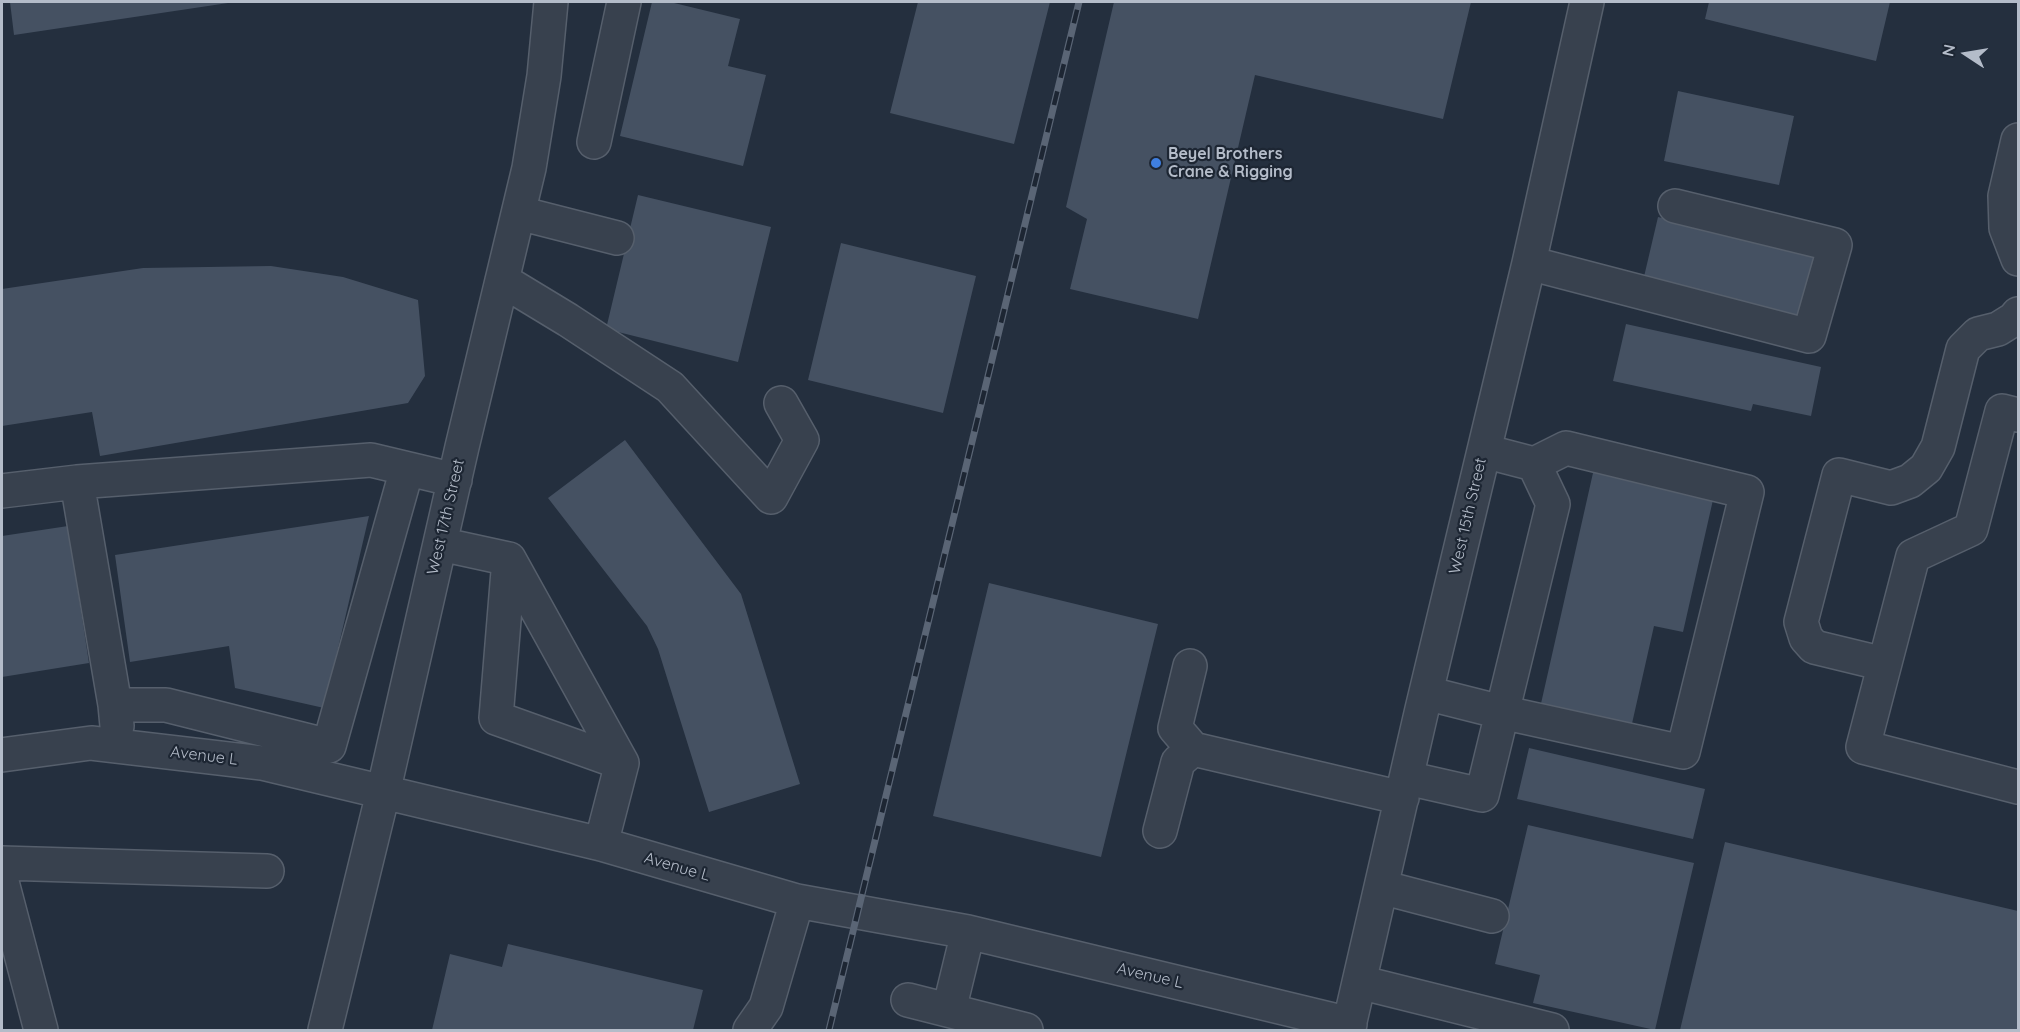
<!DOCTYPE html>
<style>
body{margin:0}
#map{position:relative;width:2020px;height:1032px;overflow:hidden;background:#242f3e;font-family:Quicksand,sans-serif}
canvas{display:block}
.frame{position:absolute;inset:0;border:3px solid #b4bcc9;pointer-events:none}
.north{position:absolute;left:1936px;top:24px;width:60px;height:60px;-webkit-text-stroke:4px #1d2633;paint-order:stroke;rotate:282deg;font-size:16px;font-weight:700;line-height:24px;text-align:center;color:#b4bcc9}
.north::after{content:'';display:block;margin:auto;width:21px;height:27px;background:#b4bcc9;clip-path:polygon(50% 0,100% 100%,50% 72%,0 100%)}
</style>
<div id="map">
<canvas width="2020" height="1032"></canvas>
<div class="frame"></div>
<div class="north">N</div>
</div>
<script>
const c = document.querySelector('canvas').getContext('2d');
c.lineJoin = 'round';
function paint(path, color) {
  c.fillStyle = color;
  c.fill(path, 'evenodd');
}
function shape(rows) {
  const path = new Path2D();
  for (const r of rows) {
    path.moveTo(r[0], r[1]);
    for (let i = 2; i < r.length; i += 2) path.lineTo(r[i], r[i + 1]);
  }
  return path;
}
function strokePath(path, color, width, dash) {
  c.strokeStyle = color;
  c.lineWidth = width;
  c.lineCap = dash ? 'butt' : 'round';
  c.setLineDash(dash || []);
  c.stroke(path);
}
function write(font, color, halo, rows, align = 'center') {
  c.font = font + ' Quicksand,sans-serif';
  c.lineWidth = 4.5;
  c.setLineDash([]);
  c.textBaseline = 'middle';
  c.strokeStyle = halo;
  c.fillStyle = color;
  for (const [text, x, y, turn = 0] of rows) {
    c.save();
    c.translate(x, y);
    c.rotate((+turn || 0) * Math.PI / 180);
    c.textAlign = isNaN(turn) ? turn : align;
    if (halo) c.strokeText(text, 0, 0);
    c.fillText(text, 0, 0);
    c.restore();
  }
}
paint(shape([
 [10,2,228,2,228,3,14,35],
 [652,2,670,2,740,19,728,66,766,75,743,166,620,136],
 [918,2,1050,2,1014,144,890,113],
 [1114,2,1471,2,1443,119,1255,75,1198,319,1070,289,1087,219,1066,207],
 [1709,2,1890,2,1876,61,1705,19],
 [1678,91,1794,116,1779,185,1664,161],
 [638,195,771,227,738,362,606,329],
 [1658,217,1822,257,1806,321,1643,281],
 [841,243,976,276,943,413,808,380],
 [271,266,343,277,418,300,425,376,408,403,100,456,92,412,2,426,2,289,143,268],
 [1626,324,1821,367,1811,416,1753,404,1751,411,1613,381],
 [625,440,741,594,800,784,709,812,658,649,647,626,548,498],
 [1595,464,1715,491,1683,632,1654,626,1631,728,1540,708],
 [369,516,324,708,235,688,229,646,130,662,115,555],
 [68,526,89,663,2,677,2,536],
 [989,583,1158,624,1101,857,933,816],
 [1529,748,1705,789,1693,839,1517,799],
 [1528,825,1694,863,1655,1030,1533,1003,1540,975,1495,964],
 [1725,842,2018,911,2018,1030,1680,1030],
 [508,944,703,990,693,1030,432,1030,450,954,502,967]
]), '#455162');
const minor = shape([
 [2018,140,2005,196,2006,228,2018,259],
 [594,142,624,2],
 [519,213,617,238],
 [1529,263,1809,336,1835,245,1675,206],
 [502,280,568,320,670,387,771,497,802,440,781,403],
 [2018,415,2002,411,1971,529,1913,556,1863,747,2018,787],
 [77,482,115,705,117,726],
 [2,491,77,482,371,460,455,480],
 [440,544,509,559,622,763,601,844],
 [509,559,496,718,622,763],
 [1884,664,1814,647,1806,638,1801,622,1839,475,1891,488,1910,481,1926,468,1938,447,1963,349,1978,334,1998,329,2014,319,2018,314],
 [1190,666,1175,728,1193,749,1402,798],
 [1426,693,1501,712,1683,752,1747,492,1566,448,1534,464],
 [115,705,166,705,329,746,407,469],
 [2,755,91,743,262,763,601,844,797,901,968,932,1350,1024],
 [1407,778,1482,795,1553,504,1534,464,1484,451],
 [1160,831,1178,762,1193,749],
 [2,863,267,871],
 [2,882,41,1030],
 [1381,887,1492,916],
 [1359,982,1552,1030],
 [908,1000,1026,1030],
 [949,1010,968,932],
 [325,1030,383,793,462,447,529,168,544,76,551,2],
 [750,1030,766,1007,797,901],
 [1348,1030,1422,709,1529,263,1587,2]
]);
strokePath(minor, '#565f6c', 36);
strokePath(minor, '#38414e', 33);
const rail = shape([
 [829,1030,1079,2]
]);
strokePath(rail, '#5a6575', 7);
strokePath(rail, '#1d2633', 4.5, [14]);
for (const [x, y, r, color] of [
 [1156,163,6,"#3f7fe0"]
]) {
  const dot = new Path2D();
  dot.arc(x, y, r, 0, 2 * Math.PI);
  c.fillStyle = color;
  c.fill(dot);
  strokePath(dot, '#1d2633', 2);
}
write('bold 16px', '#b4bcc9', '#1d2633', [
 ["Beyel Brothers",1168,154],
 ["Crane & Rigging",1168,172]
], 'left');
write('16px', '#b4bcc9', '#1d2633', [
 ["West 15th Street",1468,516,-77],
 ["West 17th Street",446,517,-77],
 ["Avenue L",204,756,7],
 ["Avenue L",677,867,16],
 ["Avenue L",1150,976,13]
]);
</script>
